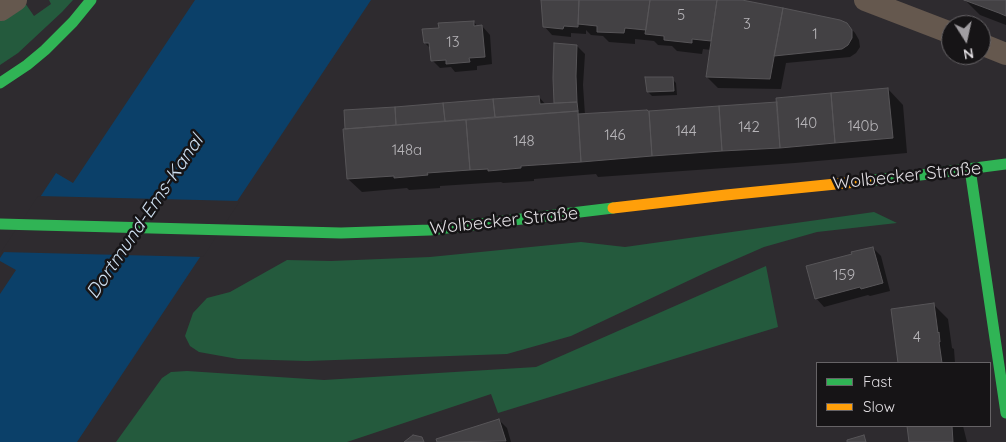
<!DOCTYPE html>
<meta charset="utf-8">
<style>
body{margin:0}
#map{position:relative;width:1006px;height:442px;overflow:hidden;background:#2e2b2f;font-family:Quicksand,sans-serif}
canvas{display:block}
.legend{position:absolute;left:816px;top:362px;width:175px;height:65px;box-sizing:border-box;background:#161416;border:1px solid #666366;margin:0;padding:6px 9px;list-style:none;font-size:15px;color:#dddade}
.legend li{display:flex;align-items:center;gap:10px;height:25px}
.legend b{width:25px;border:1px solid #666366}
.north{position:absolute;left:941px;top:15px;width:50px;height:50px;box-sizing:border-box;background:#161416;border:1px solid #666366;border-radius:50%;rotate:170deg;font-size:14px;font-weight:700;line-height:20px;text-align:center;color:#dddade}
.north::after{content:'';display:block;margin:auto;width:18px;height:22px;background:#a09da1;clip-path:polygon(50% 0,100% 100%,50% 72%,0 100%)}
</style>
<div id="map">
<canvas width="1006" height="442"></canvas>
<ul class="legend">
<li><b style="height:6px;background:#30b455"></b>Fast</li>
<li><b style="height:6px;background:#ff9f0a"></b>Slow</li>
</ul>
<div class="north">N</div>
</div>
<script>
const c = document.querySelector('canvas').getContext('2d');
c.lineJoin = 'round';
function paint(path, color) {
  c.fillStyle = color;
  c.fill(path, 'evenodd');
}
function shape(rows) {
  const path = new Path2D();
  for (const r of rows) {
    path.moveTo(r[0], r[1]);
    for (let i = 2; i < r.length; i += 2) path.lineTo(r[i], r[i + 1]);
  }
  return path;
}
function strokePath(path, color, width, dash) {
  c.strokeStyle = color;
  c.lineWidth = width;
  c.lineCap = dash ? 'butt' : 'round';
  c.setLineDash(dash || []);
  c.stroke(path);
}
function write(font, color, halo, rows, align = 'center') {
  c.font = font + ' Quicksand,sans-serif';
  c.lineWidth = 5;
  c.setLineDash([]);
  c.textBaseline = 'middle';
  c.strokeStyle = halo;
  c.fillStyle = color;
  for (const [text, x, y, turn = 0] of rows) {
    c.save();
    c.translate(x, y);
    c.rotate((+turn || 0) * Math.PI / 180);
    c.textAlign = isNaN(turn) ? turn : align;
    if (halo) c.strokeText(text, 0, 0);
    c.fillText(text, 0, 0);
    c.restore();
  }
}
paint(shape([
 [49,0,73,0,62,12,18,53,0,65,0,17,25,3,34,16,51,4],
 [874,212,897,223,817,232,764,247,709,271,571,336,507,354,307,361,238,359,199,352,190,346,185,336,193,313,207,298,230,292,287,260,331,261,430,257,581,242,625,247],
 [766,266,778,327,498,413,491,394,347,442,116,442,162,378,171,372,187,371,324,380,536,367]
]), '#245a3d');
paint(shape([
 [195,0,371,0,77,442,0,442,0,294,16,270,0,261,0,258,56,173,73,183]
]), '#0b4069');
paint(shape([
 [38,196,240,201,203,257,1,252]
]), '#2e2b2f');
paint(shape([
 [542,0,736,0,847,24,855,33,859,40,860,47,856,53,850,57,786,63,781,89,718,88,707,77,711,50,703,49,702,54,677,51,672,46,658,45,654,41,635,39,635,44,609,42,603,36,591,35,586,30,586,34,571,33,571,37,552,35,544,26],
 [965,0,1006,0,1006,25,980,15],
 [474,22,478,27,482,26,490,35,492,64,477,66,477,70,455,72,451,67,440,68,432,60,431,49,425,43],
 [577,46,585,54,583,85,585,115,778,104,888,89,903,105,907,153,795,163,598,177,596,174,534,179,534,181,503,183,501,182,440,186,440,188,409,190,407,188,362,192,348,179,344,130,539,97,546,105,555,105,554,78],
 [672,79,676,83,677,95,652,96,648,92],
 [873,248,881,256,890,291,870,296,868,295,824,307,816,298],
 [933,304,948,319,952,348,954,349,955,363,900,363,892,310],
 [499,420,507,428,511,442,439,442,438,440],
 [908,426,963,426,967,442,911,442]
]), '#0007');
const building = shape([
 [541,0,579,0,578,27,564,26,563,29,543,27,541,0],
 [579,0,650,0,646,30,625,28,624,33,597,32,597,26,578,24,579,0],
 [650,0,717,0,711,41,692,39,692,43,664,40,664,36,645,34,650,0],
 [717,0,742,0,783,8,770,79,706,77,717,0],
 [964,0,1006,0,1006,16,999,13,964,0],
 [783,8,840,20,847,23,852,30,852,38,848,45,842,49,774,56,783,8],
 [474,21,474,26,482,25,485,57,469,58,470,62,446,64,446,60,431,61,429,43,424,43,422,29,439,28,438,23,474,21],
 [554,43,577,45,576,76,577,102,554,103,553,78,554,43],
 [645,77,673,77,674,91,647,92,645,77],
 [888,88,893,138,835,143,831,93,888,88],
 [831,93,835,143,780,148,776,98,831,93],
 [539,96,540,104,577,102,578,111,495,117,493,99,539,96],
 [493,99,495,117,445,121,443,103,493,99],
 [777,102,780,148,722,151,719,106,777,102],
 [443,103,445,121,396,125,395,107,443,103],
 [719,106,722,151,652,156,649,111,719,106],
 [395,107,396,125,345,129,344,110,395,107],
 [647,110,648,111,649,111,652,156,581,162,578,114,647,110],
 [578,111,581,162,521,166,521,168,488,171,488,169,470,170,466,120,578,111],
 [466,120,470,170,427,173,428,175,394,178,394,176,347,179,343,129,466,120],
 [873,247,883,283,861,289,860,287,815,299,806,266,852,254,851,252,873,247],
 [934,303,938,333,939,332,940,342,939,342,942,363,898,363,891,309,934,303],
 [499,419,506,441,437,442,436,439,499,419],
 [907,426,952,426,953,442,909,442,907,426],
 [413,435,422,437,424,442,404,442,413,435],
 [864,435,866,442,847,442,847,440,864,435]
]);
paint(building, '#434144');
strokePath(building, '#575558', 1);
strokePath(shape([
 [865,0,951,33],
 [1,10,16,0],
 [981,44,1006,54]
]), '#65584e', 22);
strokePath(shape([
 [0,83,27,65,45,50,73,22,91,0],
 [970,169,1006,413],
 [866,181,929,174,1006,164],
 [0,224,341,233,430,230,613,208]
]), '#30b455', 11);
strokePath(shape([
 [613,208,726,195,866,181]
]), '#ff9f0a', 11);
write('15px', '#b6b4b8', null, [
 ["5",681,15],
 ["3",747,24],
 ["1",815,34],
 ["13",453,42],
 ["140",806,123],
 ["140b",863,126],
 ["142",749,127],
 ["144",686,131],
 ["146",615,135],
 ["148",524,141],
 ["148a",407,150],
 ["159",844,275],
 ["4",917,337]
]);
write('18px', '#dddade', '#161416', [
 ["Wolbecker Straße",907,176,-6],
 ["Wolbecker Straße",504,221,-6]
]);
write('italic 19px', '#cddeef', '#161416', [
 ["Dortmund-Ems-Kanal",145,217,-56]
]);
</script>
